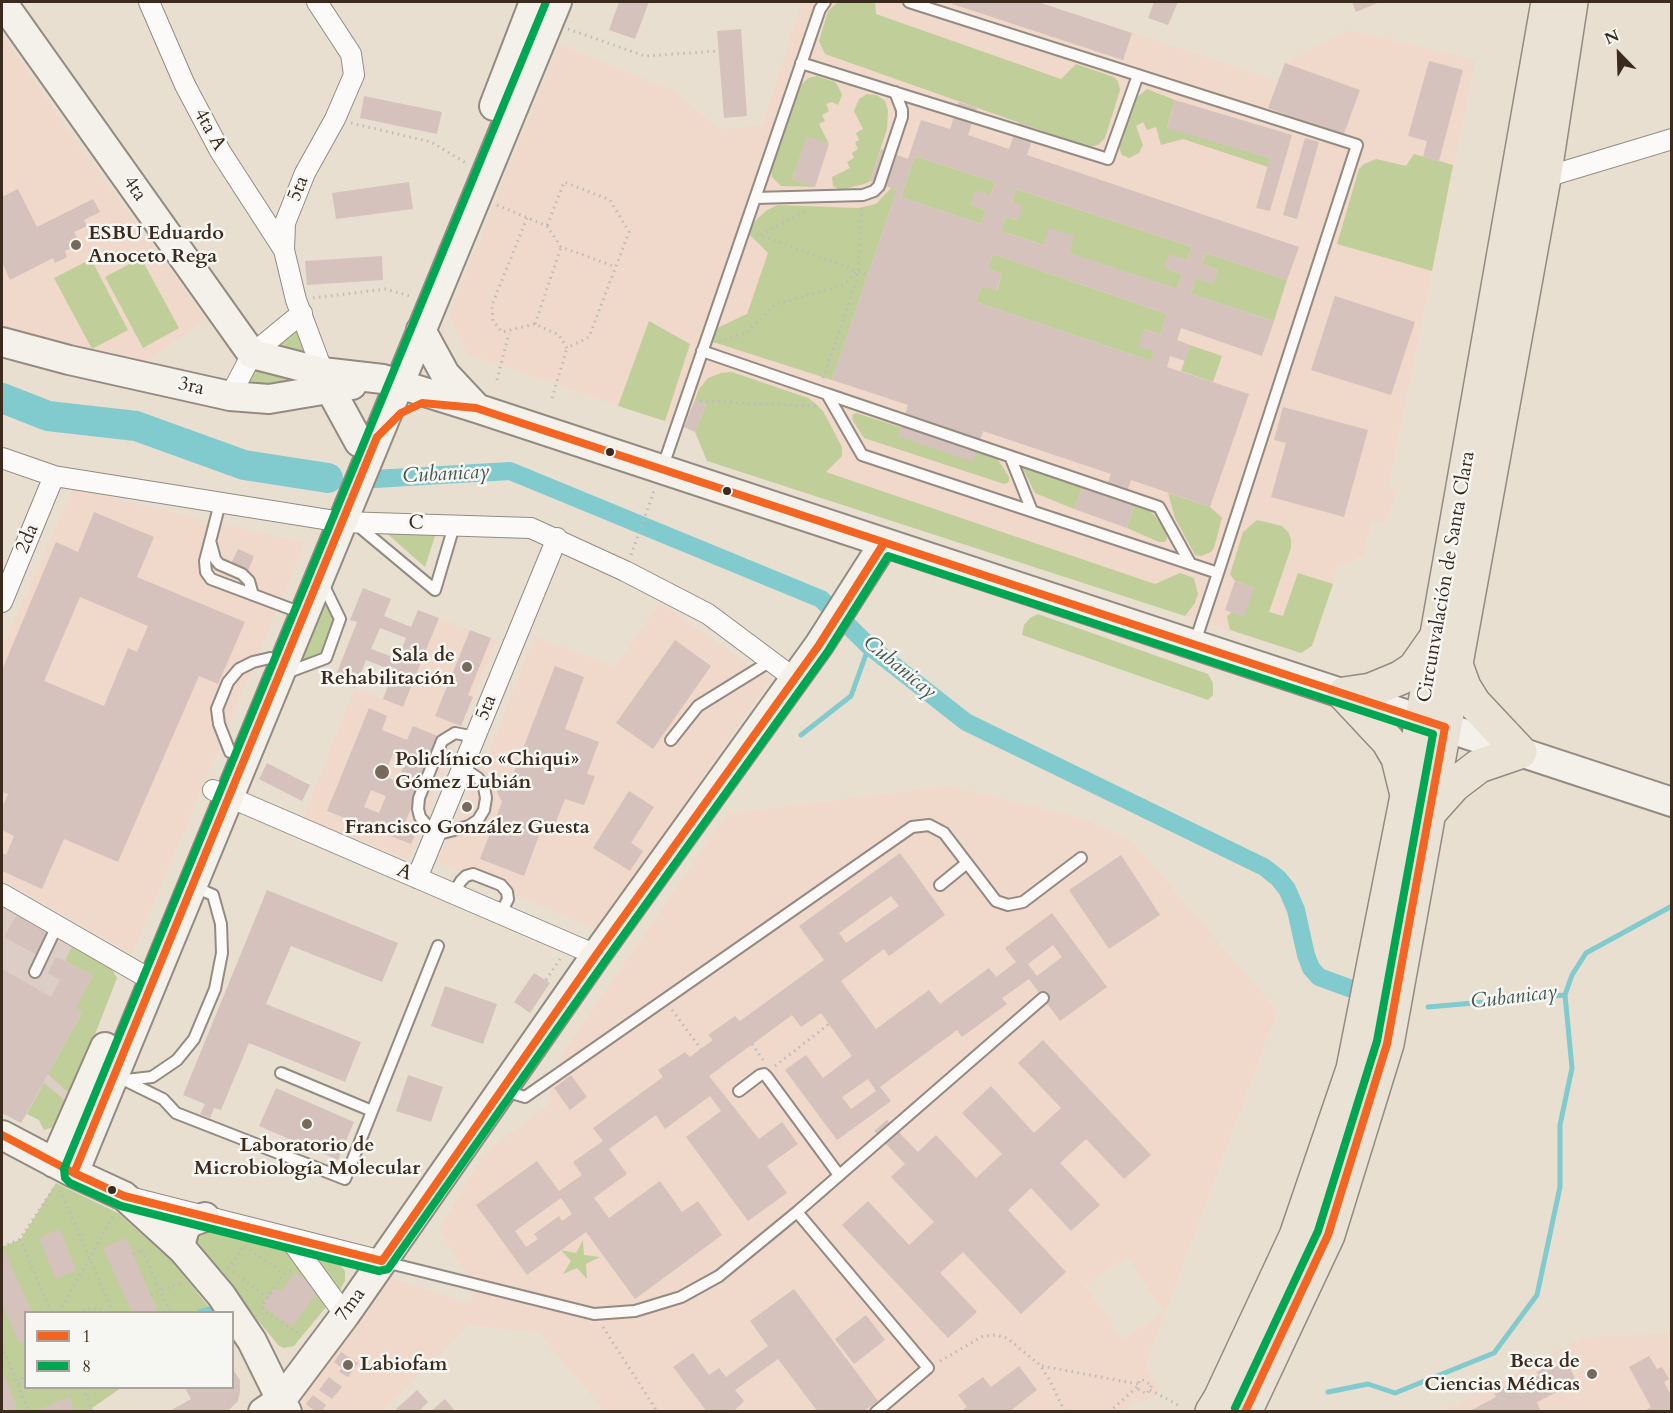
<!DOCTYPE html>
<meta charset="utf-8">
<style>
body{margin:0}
#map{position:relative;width:1673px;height:1413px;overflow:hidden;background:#e9dfd1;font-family:Cardo,serif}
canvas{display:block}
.frame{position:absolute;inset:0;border:3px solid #3b2a1e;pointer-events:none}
.legend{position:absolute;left:24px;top:1311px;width:210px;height:78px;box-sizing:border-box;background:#f6f6f2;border:2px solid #aba49d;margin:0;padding:8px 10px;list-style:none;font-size:18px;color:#3b2a1e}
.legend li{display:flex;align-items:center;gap:12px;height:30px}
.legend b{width:30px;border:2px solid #aba49d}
.north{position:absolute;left:1589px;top:24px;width:60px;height:60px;-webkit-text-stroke:4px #f6f6f2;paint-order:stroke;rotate:337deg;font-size:16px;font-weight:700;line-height:24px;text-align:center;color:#3b2a1e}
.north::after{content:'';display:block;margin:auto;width:21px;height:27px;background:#3b2a1e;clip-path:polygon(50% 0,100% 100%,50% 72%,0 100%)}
</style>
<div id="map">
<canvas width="1673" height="1413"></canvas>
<div class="frame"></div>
<ul class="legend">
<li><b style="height:8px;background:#f26522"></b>1</li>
<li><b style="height:8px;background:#00a651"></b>8</li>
</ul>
<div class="north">N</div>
</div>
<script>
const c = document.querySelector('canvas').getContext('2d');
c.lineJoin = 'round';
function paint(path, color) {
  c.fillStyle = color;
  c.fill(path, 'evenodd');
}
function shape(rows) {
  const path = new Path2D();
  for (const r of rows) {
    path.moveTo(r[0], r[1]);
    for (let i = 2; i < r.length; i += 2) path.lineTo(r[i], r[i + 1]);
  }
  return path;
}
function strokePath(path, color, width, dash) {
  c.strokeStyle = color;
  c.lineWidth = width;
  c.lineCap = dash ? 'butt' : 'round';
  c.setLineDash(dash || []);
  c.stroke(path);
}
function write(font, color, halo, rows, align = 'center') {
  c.font = font + ' Cardo,serif';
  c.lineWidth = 5;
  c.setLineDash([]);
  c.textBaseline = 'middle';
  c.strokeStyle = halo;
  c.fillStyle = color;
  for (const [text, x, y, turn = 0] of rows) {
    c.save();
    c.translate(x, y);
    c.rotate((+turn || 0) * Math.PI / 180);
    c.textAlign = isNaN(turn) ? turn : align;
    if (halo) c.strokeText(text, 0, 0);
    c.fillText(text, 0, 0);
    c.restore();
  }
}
paint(shape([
 [802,2,1038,2,1278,81,1285,63,1350,30,1475,60,1388,486,1396,491,1386,522,1372,521,1362,556,1337,568,1312,646,1301,653,707,461,695,432,467,354,449,315,559,44,673,90,719,129,762,126],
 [2,34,69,132,206,319,136,368,2,329],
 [73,489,305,543,132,954,2,879,2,649],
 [660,603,770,679,597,930,436,861,493,743,535,636,615,667],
 [439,618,496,640,408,859,303,818,355,688,404,707],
 [950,786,1084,819,1131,840,1277,1011,1145,1366,1159,1389,1154,1398,1131,1403,1124,1411,604,1411,539,1332,470,1325,382,1411,301,1411,298,1405,389,1277,471,1304,473,1285,439,1230,484,1153,546,1107,563,1053,727,814],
 [1127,1256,1164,1312,1123,1340,1085,1285],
 [1671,1334,1671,1411,1444,1412,1583,1337]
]), '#f0d8ca');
paint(shape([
 [2,906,111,968,117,978,68,1103,53,1127,44,1130,39,1120,27,1114,21,1123,2,1113]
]), '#dccdc7');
paint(shape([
 [838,2,875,2,876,14,1061,79,1076,64,1114,77,1118,81,1120,90,1105,138,1098,145,1088,147,825,54,819,41,828,11],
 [817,76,835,82,838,86,842,95,838,105,832,102,826,104,829,111,822,115,825,121,819,124,829,144,807,137,792,179,815,187,781,186,772,177,771,169,801,85,808,78],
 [1147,89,1175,100,1167,127,1270,158,1268,167,1183,139,1161,145,1156,127,1147,130,1143,122,1136,126,1143,145,1139,153,1129,158,1122,155,1118,145,1135,99],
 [867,94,877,95,885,101,888,110,887,129,870,181,864,184,840,190,833,186,832,177,850,168,847,162,854,158,852,153,858,149,855,142,859,140,856,133,863,129,854,111,859,99],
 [1414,154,1453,165,1432,271,1337,244,1359,169,1364,164,1376,159,1406,166],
 [915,156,995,182,991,195,971,205,986,210,981,224,901,197],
 [891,188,897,190,832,380,710,341,713,330,747,314,768,253,747,232,758,218,767,210,778,205,858,208,876,204],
 [1016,189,1192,247,1187,260,1169,255,1165,268,1182,274,1177,289,1001,231,1006,216,1017,220,1022,206,1012,202],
 [1206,253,1287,280,1274,321,1191,294,1196,278,1213,283,1218,270,1202,264],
 [993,254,1167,314,1160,335,1145,329,1154,352,1151,361,976,302,982,286,997,290,1002,274,988,269],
 [141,258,179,328,143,348,105,277],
 [91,259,128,330,92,349,54,278],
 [649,321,690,344,665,421,618,406],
 [300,329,309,359,276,346],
 [1190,345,1222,356,1213,382,1181,371],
 [253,363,314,384,243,385],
 [732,372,808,398,815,403,823,411,842,447,842,456,826,472,1155,584,1180,573,1194,578,1198,594,1195,603,1185,616,707,461,695,432,706,405,695,400,699,389,708,378,721,373],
 [856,413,997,458,1009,477,1009,482,1004,484,864,438,853,421,852,415],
 [1021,465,1083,486,1074,509,1035,493],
 [1168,493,1210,507,1222,518,1214,548,1211,552,1201,556,1195,555,1175,518],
 [1135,504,1150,511,1155,516,1166,532,1167,540,1164,542,1159,542,1127,528],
 [1257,520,1282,526,1289,533,1291,540,1291,548,1269,612,1283,616,1298,573,1333,584,1312,646,1301,653,1230,630,1227,617,1254,588,1235,581,1230,574,1243,532],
 [384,531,436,533,425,567],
 [324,600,335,621,322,653,299,662],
 [1038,614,1208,674,1213,683,1213,695,1208,700,1022,635,1024,625,1030,618],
 [72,946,111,968,117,978,71,1095,48,1074,82,1012,75,1009,93,975,65,961],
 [44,1083,68,1103,60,1121,53,1127,44,1130,39,1120,27,1114],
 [56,1183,118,1213,171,1260,213,1312,26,1312,26,1388,121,1388,92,1408,93,1411,2,1411,2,1247,21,1239],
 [202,1225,339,1264,345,1271,345,1281,340,1290,294,1346,284,1348,279,1346,192,1240],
 [583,1240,584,1255,600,1257,586,1264,587,1279,577,1268,563,1274,571,1261,561,1250,576,1253]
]), '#c0cf99');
strokePath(shape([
 [801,735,851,696,869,646],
 [1428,1007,1565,995,1572,975,1586,953,1672,906],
 [199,1312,210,1309],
 [1328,1392,1368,1384,1395,1393,1494,1353,1537,1295,1560,1187,1560,1125,1572,1068,1565,995]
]), '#81cace', 5);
strokePath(shape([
 [375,479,510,471,821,599,869,646,966,722,1264,867,1278,878,1287,889,1296,910,1306,955,1311,968,1319,977,1349,988]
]), '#81cace', 18);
strokePath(shape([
 [2,398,48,416,136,426,244,465,328,478]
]), '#81cace', 30);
paint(shape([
 [619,2,649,2,635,39,609,30],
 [953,2,1038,2,1132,33,1123,60,952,4],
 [1154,2,1178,2,1168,25,1148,18],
 [1352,2,1380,2,1356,12],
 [741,29,747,116,724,118,717,31],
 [1429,61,1463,70,1439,161,1423,157,1427,141,1408,136],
 [1285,63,1360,90,1343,136,1268,108],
 [364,96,442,112,437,134,360,118],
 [1175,100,1292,135,1270,211,1256,208,1270,158,1167,128],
 [959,102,977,108,968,135,1009,149,1019,122,1036,129,1027,155,1299,247,1287,280,1206,253,1202,264,1218,270,1213,284,1196,278,1191,294,1274,321,1262,356,1181,328,1177,340,1190,345,1185,361,1170,356,1167,367,1249,394,1210,507,1131,480,1124,500,1135,504,1127,528,1074,509,1083,486,1104,493,1111,474,983,431,973,462,898,436,908,405,832,380,897,190,870,181,881,149,908,159,921,120,950,129],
 [915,156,995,182,991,195,975,190,970,205,986,210,981,224,901,197],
 [1016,189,1192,247,1187,260,1169,254,1164,268,1182,274,1177,289,1069,253,1074,236,1049,228,1043,245,1001,231,1006,216,1018,220,1023,205,1012,202],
 [993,254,1167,314,1160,335,1144,329,1138,346,1154,352,1151,361,976,302,982,286,996,291,1002,274,988,269],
 [807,136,829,144,815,187,792,179],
 [1305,138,1319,142,1297,219,1283,215],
 [409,182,413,209,336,219,332,193],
 [18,189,37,227,93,199,100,212,84,220,87,226,74,232,80,244,65,251,67,257,55,263,53,258,10,280,2,262,2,197],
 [382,256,383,280,307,285,305,261],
 [1335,296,1415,322,1391,395,1311,370],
 [695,400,706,405,695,432,684,427],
 [1283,407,1368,430,1344,517,1271,497,1286,443,1274,440],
 [94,512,154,537,137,577,245,622,218,684,199,676,118,862,64,839,42,889,2,871,2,853,6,855,14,836,2,830,2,808,8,794,2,792,2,670,56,542,78,552],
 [80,597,148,626,137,652,128,648,104,706,44,681],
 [238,549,254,556,248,571,231,564],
 [1235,581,1254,588,1244,617,1225,610],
 [363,588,391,599,384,616,411,627,418,610,439,618,403,707,383,699,394,671,366,660,355,688,334,680,357,622,350,620],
 [380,628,406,638,398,659,371,649],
 [470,630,491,638,468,695,473,697,461,726,435,716],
 [675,640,711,666,653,749,616,723],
 [555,666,584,677,565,729,599,742,587,774,595,776,584,805,565,799,551,834,541,830,524,876,480,859,502,802,495,788,499,778,510,782],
 [369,708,387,716,382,730,407,740,413,726,440,737,405,823,418,828,411,844,327,811],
 [395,749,409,754,397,782,384,776],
 [371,790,386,796,379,813,364,807],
 [267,763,310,785,302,801,259,779],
 [629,791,654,807,631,843,643,851,630,871,593,848],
 [900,853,945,915,889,956,884,949,841,981,876,1029,929,990,940,1004,989,968,996,977,1016,962,1005,948,1052,913,1107,987,1060,1021,1029,979,1002,998,1007,1004,962,1037,957,1030,880,1087,891,1101,837,1140,785,1070,806,1055,823,1078,852,1056,821,1013,801,1027,792,1015,709,1076,759,1139,782,1122,798,1144,767,1166,787,1193,748,1221,686,1137,721,1111,710,1096,665,1129,656,1115,609,1149,627,1174,594,1198,609,1218,660,1181,682,1212,698,1201,722,1235,635,1299,586,1232,527,1275,476,1205,537,1161,559,1191,582,1175,573,1162,603,1141,593,1128,663,1077,658,1070,685,1052,690,1057,713,1040,708,1035,735,1016,740,1021,824,960,799,926],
 [891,896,899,906,846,943,839,933],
 [1053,945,1062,957,1037,976,1028,964],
 [868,1079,876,1091,851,1109,842,1097],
 [561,1198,572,1214,562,1221,559,1216,534,1234,538,1239,526,1247,515,1231],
 [1121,855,1160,915,1109,949,1069,890],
 [267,890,398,943,382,982,291,946,266,1004,361,1042,345,1082,249,1043,221,1110,214,1108,210,1118,200,1114,205,1104,183,1095],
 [17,914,50,933,37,955,4,937],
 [56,957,93,975,75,1009,82,1011,21,1123,2,1113,2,969,51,997,60,980,48,973],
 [534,973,550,983,530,1013,514,1002],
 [445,986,497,1004,483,1044,431,1026],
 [1043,1040,1151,1155,1124,1179,1086,1139,1060,1163,1100,1205,1071,1231,1031,1188,1008,1210,1066,1272,1021,1314,963,1252,940,1273,977,1312,948,1338,842,1225,868,1201,909,1245,934,1222,891,1177,905,1164,874,1131,887,1120,918,1152,936,1135,976,1178,1002,1154,962,1113,991,1086,1034,1133,1061,1108,1018,1063],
 [408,1075,443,1087,431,1122,396,1111],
 [571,1075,587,1097,570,1110,554,1088],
 [276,1088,354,1122,338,1160,259,1126],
 [60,1229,76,1270,56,1279,39,1238],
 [126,1238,133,1254,158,1312,132,1312,103,1248],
 [2,1248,3,1248,32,1312,26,1312,26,1341,19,1343,2,1303],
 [295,1273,319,1290,292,1327,262,1306,274,1288,281,1292],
 [794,1289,878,1401,863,1412,818,1412,778,1359,735,1390,744,1401,733,1412,707,1412,673,1367,693,1353,709,1375,719,1368,726,1377,768,1346,750,1321],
 [866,1315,885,1340,854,1364,835,1339],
 [341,1352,358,1363,348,1377,339,1372,342,1368,334,1362],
 [1649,1356,1657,1369,1662,1367,1669,1379,1664,1382,1672,1397,1672,1412,1643,1412,1651,1407,1629,1367],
 [1566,1361,1577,1382,1537,1402,1541,1412,1468,1412,1496,1397,1494,1393,1509,1385,1512,1389,1539,1375,1537,1372,1551,1364,1553,1368],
 [1019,1366,1037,1390,1009,1412,960,1412,967,1407,958,1395,983,1377,991,1387],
 [232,1368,240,1380,240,1392,238,1401,227,1412,168,1412,191,1399,185,1388,232,1388],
 [2,1370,19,1412,2,1412],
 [329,1377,342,1387,332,1399,319,1390],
 [417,1390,428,1402,418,1412,393,1412],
 [313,1395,326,1405,321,1412,316,1412,306,1404],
 [69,1397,75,1412,42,1412,41,1409],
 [445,1399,456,1412,430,1412]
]), '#d6c2bc');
const lane = shape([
 [909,2,1357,145,1218,573],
 [801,63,1108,159,1138,75],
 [755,198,863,195,874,191,879,186,902,117,902,110,895,92],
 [702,351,827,394,862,455,1218,573,1195,642],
 [827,394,1159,507,1190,563],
 [1010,456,1032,511],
 [662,469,820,9,825,2],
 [220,503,205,561,206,572,211,579,291,609],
 [357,525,435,590,454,526],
 [211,544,215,559,219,564,242,574,249,581,253,595],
 [286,673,326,658,340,619,323,584],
 [671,740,698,706,769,662],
 [230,752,219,724,217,709,228,682,239,669,253,662,270,658],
 [463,768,478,778,484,787,486,798,484,810,478,820,469,826,435,835,420,817,418,809,419,798,442,741,455,733,475,737],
 [940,885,967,863],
 [453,894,461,881,466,876,473,874,501,885,507,892,508,899,500,915],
 [35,972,57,926],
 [281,1073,372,1111],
 [116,1076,163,1099,176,1113,345,1179,438,946],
 [126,1080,152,1077,177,1060,194,1039,215,989,222,953,221,924,213,895,195,887],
 [505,1091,525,1097,912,827,929,825,944,833,996,901,1008,905,1023,902,1081,858],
 [739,1091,760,1075,764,1074,767,1077,839,1175],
 [797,1212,928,1368,876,1412],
 [385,1262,594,1314,635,1311,681,1297,719,1276,797,1212,1043,998]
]);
const street = shape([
 [149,2,185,85,220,151,284,250],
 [317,2,351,54,354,75,335,119,305,173,285,223,284,250,296,300,326,380],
 [1536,180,1672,139],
 [230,396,252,354,302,313],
 [2,458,54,476,342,522,531,528,625,571,708,614,795,679],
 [2,602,54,476],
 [213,790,596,955],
 [417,878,557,538],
 [2,894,153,981],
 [129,1197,382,1261],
 [289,1238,345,1315]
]);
const secondary = shape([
 [2,2,252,354,322,372,383,379,476,408,1672,802],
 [494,106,534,2],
 [421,330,445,374,475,406],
 [2,342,69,360,230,396,269,399,352,385],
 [330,389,359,442],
 [2,1135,74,1173,124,1196,183,1250,221,1295,252,1341,287,1412],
 [54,1163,105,1047],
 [74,1173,557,2],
 [183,1250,181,1242,185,1228,191,1222,205,1217],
 [263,1412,282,1399,345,1315,596,955,819,645,884,543]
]);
const highway = shape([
 [1344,694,1388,741,1398,758,1406,791],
 [1344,694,1371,690,1400,678,1414,669,1435,639],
 [1429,813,1454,785,1479,766,1520,752,1474,703,1464,687,1456,665],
 [1212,1412,1220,1399,1296,1236,1353,1069,1422,720,1548,2],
 [1245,1412,1328,1235,1387,1044,1544,178,1571,2]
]);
strokePath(lane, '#938b82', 14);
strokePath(street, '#938b82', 22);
strokePath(secondary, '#938b82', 32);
strokePath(highway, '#938b82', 36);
strokePath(shape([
 [568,29,645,56,719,51],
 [351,123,431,142,466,163],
 [497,205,547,226,561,247,616,267],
 [527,218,492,305,493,321,502,332,535,324,559,335,567,348,589,337,629,232,610,200,564,182,547,226],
 [757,234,868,275],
 [761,235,805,211],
 [313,298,386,289,413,297],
 [535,324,561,247],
 [719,341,746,333,774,305,843,285,857,272],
 [823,378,857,281,862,207],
 [497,380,509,333],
 [552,398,567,348],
 [700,401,816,406],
 [631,555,654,491],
 [546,980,560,959],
 [672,1010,701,1049],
 [752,1044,763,1060],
 [775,1066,829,1024],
 [60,1190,113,1312],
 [20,1239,51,1312],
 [245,1246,284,1274],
 [2,1247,20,1239,55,1186],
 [142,1250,170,1312],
 [133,1254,142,1250],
 [228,1269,244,1246],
 [291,1271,284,1274,262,1306,267,1313,301,1335],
 [233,1272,268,1298],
 [151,1295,182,1282],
 [59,1312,113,1216],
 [77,1312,89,1308,98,1308,107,1312],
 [603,1327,655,1408,656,1412],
 [2,1346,29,1412],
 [940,1361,983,1336,995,1335,1007,1338,1040,1365,1049,1379,1065,1412],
 [1042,1366,1138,1384],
 [19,1384,26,1373],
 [83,1388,93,1412],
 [1150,1390,1180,1406],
 [1109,1412,1136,1388,1141,1379,1152,1385,1147,1394,1136,1388]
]), '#bfbbb8', 3, [1.5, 4.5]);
strokePath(lane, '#fcfaf8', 10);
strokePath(street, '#fcfaf8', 20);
strokePath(secondary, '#f4f0ea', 28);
strokePath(highway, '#e9e2d5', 33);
strokePath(shape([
 [2,1135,74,1173,124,1196,382,1261,596,955,819,645,884,543],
 [74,1173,377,437,401,413,422,403,476,408,1445,727,1387,1044,1328,1235,1245,1412]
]), '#f26522', 8);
strokePath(shape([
 [546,2,64,1169,65,1178,70,1183,121,1206,379,1271,388,1269,605,961,828,651,888,556,1433,734,1377,1041,1318,1231,1235,1408]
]), '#00a651', 8);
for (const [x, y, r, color] of [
 [76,245,6,"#78695d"],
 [610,452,5,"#3b2a1e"],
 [727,491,5,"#3b2a1e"],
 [467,667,6,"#78695d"],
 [382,772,8,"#78695d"],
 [467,807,6,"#78695d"],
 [307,1124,6,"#78695d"],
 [112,1190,5,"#3b2a1e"],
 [348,1365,6,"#78695d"],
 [1592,1374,6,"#78695d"]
]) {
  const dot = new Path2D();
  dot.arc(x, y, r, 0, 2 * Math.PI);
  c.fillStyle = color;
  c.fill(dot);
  strokePath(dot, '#f6f6f2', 2);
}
write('20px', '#3b2a1e', '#f6f6f2', [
 ["4ta A",209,130,61],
 ["4ta",134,189,55],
 ["5ta",299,189,-68],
 ["3ra",191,387,13],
 ["C",416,524,2],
 ["2da",28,539,-67],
 ["Circunvalación de Santa Clara",1447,577,-80],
 ["5ta",487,708,-68],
 ["A",404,873,23],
 ["7ma",351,1305,-54]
]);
write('bold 20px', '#3b2a1e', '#f6f6f2', [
 ["ESBU Eduardo",88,234],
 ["Anoceto Rega",88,257],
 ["Sala de",455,656,"right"],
 ["Rehabilitación",455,679,"right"],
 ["Policlínico «Chiqui»",395,760],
 ["Gómez Lubián",395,783],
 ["Francisco González Guesta",467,828,"center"],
 ["Laboratorio de",307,1146,"center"],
 ["Microbiología Molecular",307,1169,"center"],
 ["Beca de",1580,1362,"right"],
 ["Ciencias Médicas",1580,1385,"right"],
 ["Labiofam",360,1365]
], 'left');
write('italic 21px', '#425752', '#f6f6f2', [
 ["Cubanicay",446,475,-3],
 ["Cubanicay",899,668,39],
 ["Cubanicay",1514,998,-7]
]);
</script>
